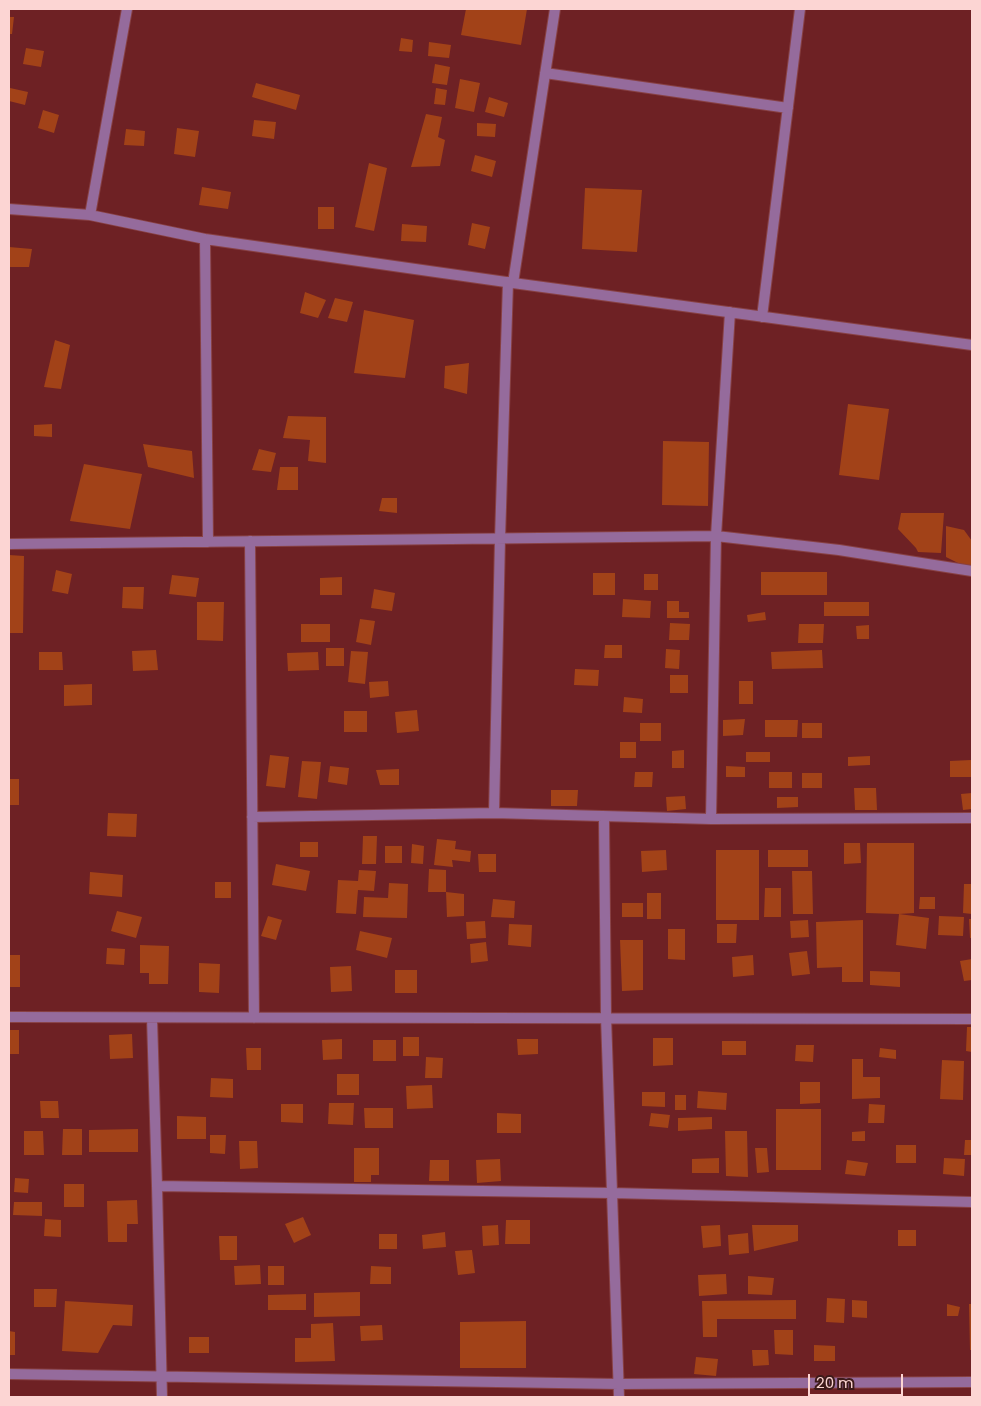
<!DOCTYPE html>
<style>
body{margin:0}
#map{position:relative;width:981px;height:1406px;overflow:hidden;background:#6e2124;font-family:Poppins,sans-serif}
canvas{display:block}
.frame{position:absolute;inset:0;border:10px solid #fcd5d3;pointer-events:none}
.scale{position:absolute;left:808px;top:1374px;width:95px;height:22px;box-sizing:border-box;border:2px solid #fcd5d3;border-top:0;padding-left:6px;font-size:15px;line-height:18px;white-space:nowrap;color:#fcd5d3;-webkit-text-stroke:4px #3d1a1a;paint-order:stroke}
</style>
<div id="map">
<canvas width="981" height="1406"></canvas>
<div class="frame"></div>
<div class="scale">20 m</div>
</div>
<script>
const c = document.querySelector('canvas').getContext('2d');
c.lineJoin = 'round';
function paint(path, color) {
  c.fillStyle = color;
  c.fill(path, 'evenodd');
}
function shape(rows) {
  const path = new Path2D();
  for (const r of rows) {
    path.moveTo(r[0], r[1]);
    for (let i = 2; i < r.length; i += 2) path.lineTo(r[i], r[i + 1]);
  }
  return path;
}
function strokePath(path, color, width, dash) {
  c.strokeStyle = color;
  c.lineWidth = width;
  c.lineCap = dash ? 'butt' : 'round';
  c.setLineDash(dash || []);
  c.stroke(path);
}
paint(shape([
 [466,9,527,9,521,45,461,35],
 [9,17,14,17,12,34,9,34],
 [401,38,413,40,412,52,399,51],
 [429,42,451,45,449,58,428,56],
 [26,48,44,51,41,67,23,64],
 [435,64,450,67,447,85,432,83],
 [460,79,480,83,474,112,455,108],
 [256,83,300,95,296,110,252,97],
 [10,88,28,92,25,105,9,101],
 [436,88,447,90,445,105,434,104],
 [489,97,508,103,504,117,485,112],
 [43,110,59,115,54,133,38,128],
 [426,114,442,117,438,137,445,140,440,166,411,167],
 [254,120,276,122,274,139,252,136],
 [477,123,496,124,495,137,477,136],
 [177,128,199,131,195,157,174,154],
 [126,129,145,131,144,146,124,145],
 [475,155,496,161,492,177,471,171],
 [369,163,387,168,374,231,355,227],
 [202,187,231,192,228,209,199,205],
 [585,188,642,190,637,252,582,249],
 [318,207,334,207,334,229,318,229],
 [472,223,490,227,485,249,468,245],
 [402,224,427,226,426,242,401,241],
 [9,247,32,249,29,267,9,267],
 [305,292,326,300,318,318,300,313],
 [335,298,353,302,347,322,328,318],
 [364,310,414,320,405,378,354,373],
 [55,340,70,345,61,389,44,387],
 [469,363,467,394,444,388,445,366],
 [848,404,889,409,879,480,839,475],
 [288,416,326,417,326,463,308,461,310,440,283,438],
 [52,424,52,437,34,436,34,425],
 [663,441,709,442,708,506,662,505],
 [143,444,192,451,194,478,148,467],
 [259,449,276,453,271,472,252,470],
 [84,464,142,474,130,529,70,521],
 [280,467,298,467,298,490,277,490],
 [382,498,397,498,397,513,379,511],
 [901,513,944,513,941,553,918,552,916,548,898,529],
 [946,526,964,530,972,541,972,570,946,557],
 [9,555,24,556,23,633,9,633],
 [56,570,72,574,68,594,52,591],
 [761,572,827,572,827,595,761,595],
 [593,573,615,573,615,595,593,595],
 [644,574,658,574,658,590,644,590],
 [172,575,199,578,196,597,169,594],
 [342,577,342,595,320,595,320,578],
 [123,587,144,587,143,609,122,608],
 [374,589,395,593,392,611,371,608],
 [623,599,651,601,650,618,622,617],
 [667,601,679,601,679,612,689,612,689,618,667,618],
 [197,602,224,602,223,641,197,640],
 [824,602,869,602,869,616,824,616],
 [765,612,766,620,748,622,747,615],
 [360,619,375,621,371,645,356,642],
 [670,623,690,624,689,640,669,640],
 [301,624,330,624,330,642,301,642],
 [799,624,824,624,823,643,798,643],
 [869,625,869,639,857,639,856,626],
 [605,645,622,645,622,658,604,658],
 [326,648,344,648,344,666,326,666],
 [666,649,680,650,679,669,665,668],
 [156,650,158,670,133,671,132,651],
 [822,650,823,668,772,669,771,652],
 [351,651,368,652,365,684,348,682],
 [39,652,62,652,63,670,39,670],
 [318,652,319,670,288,671,287,653],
 [575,669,599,670,598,686,574,685],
 [670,675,688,675,688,693,670,693],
 [388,681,389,696,370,698,369,682],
 [739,681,753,681,753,704,739,704],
 [92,684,92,705,64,706,64,685],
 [624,697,643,699,642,713,623,712],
 [417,710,419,731,397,733,395,712],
 [344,711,367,711,367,732,344,732],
 [745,719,743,735,723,736,723,720],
 [765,720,798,720,797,737,765,737],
 [640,723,661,723,661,741,640,741],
 [802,723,822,723,822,738,802,738],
 [620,742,636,742,636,758,620,758],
 [684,750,684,768,672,768,672,751],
 [746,752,770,752,770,762,746,762],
 [270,755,289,757,285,788,266,786],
 [870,756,870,765,848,766,848,757],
 [971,760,972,777,950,777,950,761],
 [302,761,321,762,317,799,298,797],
 [330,766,349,768,347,785,328,782],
 [726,766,745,767,745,777,726,777],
 [399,769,399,785,380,785,376,770],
 [635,772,653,772,652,787,634,787],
 [769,772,792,772,792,788,769,788],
 [802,773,822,773,822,788,802,788],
 [9,779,19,779,19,805,9,805],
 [854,788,876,788,877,810,855,810],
 [551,790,578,790,577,806,551,806],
 [972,793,972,809,963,810,961,794],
 [685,796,686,809,667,811,666,797],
 [777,797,798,797,798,807,777,808],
 [108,813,137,814,136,837,107,836],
 [363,836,377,836,376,864,362,864],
 [437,839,456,841,455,849,471,851,470,862,452,860,453,867,434,865],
 [300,842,318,842,318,857,300,857],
 [844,843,860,843,861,863,844,864],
 [867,843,914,843,914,913,899,914,866,913],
 [412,844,424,846,423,864,411,863],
 [385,846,402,846,402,863,385,863],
 [666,850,667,870,642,872,641,851],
 [716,850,759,850,759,920,716,920],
 [768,850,808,850,808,867,768,867],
 [478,854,496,854,496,872,479,872],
 [276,864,310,871,306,891,272,885],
 [429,869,446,870,446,892,428,892],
 [359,870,376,871,374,891,358,890,356,914,336,913,338,880,358,881],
 [792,871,812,871,813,914,793,914],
 [90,872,123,875,122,897,89,894],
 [215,882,231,882,231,898,215,898],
 [389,883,408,884,407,918,363,917,364,897,388,898],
 [964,884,972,884,972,914,963,913],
 [765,888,781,888,781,917,764,917],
 [446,892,464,894,464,916,447,917],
 [647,893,661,893,661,919,647,919],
 [920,897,935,897,935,909,919,909],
 [493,899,515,901,514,918,491,917],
 [622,903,643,903,643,917,622,917],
 [117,911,142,917,136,938,111,931],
 [899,914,929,918,926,949,896,945],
 [268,916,282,920,276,940,261,936],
 [939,916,964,917,963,936,938,935],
 [969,919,972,919,972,938,970,938],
 [808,920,809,937,791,938,790,921],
 [863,920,863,982,842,982,842,967,817,968,816,922],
 [485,921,486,938,467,939,466,922],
 [509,924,532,925,531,947,508,945],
 [717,924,737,924,736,943,717,943],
 [668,929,685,929,685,960,668,959],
 [360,931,392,938,387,958,356,950],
 [620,940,643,940,643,990,622,991],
 [486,942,488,961,471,963,470,944],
 [140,945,169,946,168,984,149,984,149,973,140,973],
 [107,948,125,949,124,965,106,964],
 [807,951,810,974,792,976,789,953],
 [9,955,20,955,20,987,9,987],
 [753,955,754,975,733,977,732,957],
 [972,959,972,980,964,981,960,961],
 [199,963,220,964,219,993,199,992],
 [351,966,352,991,331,992,330,967],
 [395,970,417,970,417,993,395,993],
 [870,971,900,972,900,987,870,985],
 [967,1027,972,1027,972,1052,966,1051],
 [9,1030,19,1030,19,1054,9,1054],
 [132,1034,133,1058,110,1059,109,1035],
 [403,1037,419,1037,419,1056,403,1056],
 [653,1038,673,1038,673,1065,653,1066],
 [342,1039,342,1059,323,1060,322,1040],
 [517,1039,538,1039,538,1054,518,1055],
 [373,1040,396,1040,396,1061,373,1061],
 [722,1041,746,1041,746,1055,722,1055],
 [796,1045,814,1045,813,1062,795,1061],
 [246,1048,261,1048,261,1070,247,1070],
 [880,1048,896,1050,896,1059,879,1057],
 [426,1057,443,1058,442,1078,425,1078],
 [852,1059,863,1059,863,1077,880,1077,880,1098,852,1099],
 [942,1060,964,1061,963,1100,940,1099],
 [337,1074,359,1074,359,1095,337,1095],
 [211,1078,233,1079,233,1098,210,1097],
 [800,1082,820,1082,820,1103,800,1104],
 [432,1085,433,1108,407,1109,406,1086],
 [698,1091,727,1093,726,1110,697,1108],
 [642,1092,665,1092,665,1107,642,1106],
 [675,1095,686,1095,686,1110,675,1110],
 [40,1101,58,1101,59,1118,41,1118],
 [329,1103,354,1103,353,1125,328,1124],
 [281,1104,303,1104,303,1123,281,1122],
 [869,1104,885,1105,884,1123,868,1123],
 [364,1108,393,1108,393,1128,365,1128],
 [776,1109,821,1109,821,1170,776,1170],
 [497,1113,521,1114,521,1133,497,1133],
 [651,1113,670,1115,668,1128,649,1126],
 [177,1116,206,1117,206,1139,177,1139],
 [712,1117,712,1129,678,1131,678,1118],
 [63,1129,82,1129,82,1155,62,1155],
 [138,1129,138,1152,89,1152,89,1130],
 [24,1131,43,1131,44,1155,24,1155],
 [725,1131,747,1131,748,1177,726,1176],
 [865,1131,865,1141,852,1141,852,1132],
 [210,1135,226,1135,225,1154,210,1153],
 [965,1140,972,1140,972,1155,964,1155],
 [239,1141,257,1141,258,1168,240,1169],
 [896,1145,916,1145,916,1163,896,1163],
 [354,1148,379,1148,379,1175,371,1175,371,1182,354,1182],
 [755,1148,767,1148,769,1172,757,1173],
 [719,1158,719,1173,692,1173,692,1159],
 [944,1158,965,1159,964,1176,943,1174],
 [500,1159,501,1181,477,1183,476,1160],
 [430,1160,449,1160,449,1181,429,1181],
 [847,1160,868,1163,865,1176,845,1174],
 [15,1178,29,1179,28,1193,14,1192],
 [64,1184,84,1184,84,1207,64,1207],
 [137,1200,138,1224,127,1224,127,1242,108,1242,107,1201],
 [14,1202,42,1202,42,1216,13,1215],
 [303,1217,311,1235,294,1243,285,1224],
 [45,1219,61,1220,61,1237,44,1236],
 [506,1220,530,1220,530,1244,505,1244],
 [498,1225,499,1245,483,1246,482,1226],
 [720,1225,721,1246,703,1248,701,1226],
 [752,1225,798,1225,798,1241,754,1251],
 [898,1230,916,1230,916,1246,898,1246],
 [445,1232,446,1247,423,1249,422,1235],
 [748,1233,749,1253,729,1255,728,1235],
 [379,1234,397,1234,397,1249,379,1249],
 [219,1236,237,1236,237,1260,220,1260],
 [472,1250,475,1273,458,1275,455,1251],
 [260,1265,261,1284,235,1285,234,1266],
 [268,1266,284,1266,284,1285,268,1285],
 [371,1266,391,1267,391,1284,370,1284],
 [726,1274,727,1294,699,1296,698,1275],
 [748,1276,774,1278,772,1295,748,1294],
 [34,1289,57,1289,56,1307,34,1307],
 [360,1292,360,1316,314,1317,314,1293],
 [306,1294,306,1310,268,1310,268,1295],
 [827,1298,845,1299,844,1323,826,1322],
 [796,1300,796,1319,717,1319,717,1337,703,1337,702,1301],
 [852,1300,867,1301,867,1318,852,1317],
 [65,1301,133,1305,132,1326,113,1325,98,1353,62,1351],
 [947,1304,960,1307,958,1316,947,1316],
 [969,1304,972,1304,972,1350,970,1350],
 [526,1321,526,1368,460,1368,460,1322],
 [333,1323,335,1361,295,1362,295,1338,311,1338,311,1324],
 [382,1325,383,1340,361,1341,360,1326],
 [774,1330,793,1330,793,1355,775,1354],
 [9,1331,15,1332,15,1355,9,1355],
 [189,1337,209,1337,209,1353,189,1353],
 [814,1345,835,1346,835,1361,814,1361],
 [752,1350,768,1350,769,1365,753,1366],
 [696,1357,718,1359,716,1376,694,1374]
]), '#a24218');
const minor = shape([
 [545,73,788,108],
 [9,209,90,215,205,239,513,283,972,345],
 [90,215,127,9],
 [205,239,208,542],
 [508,282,500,539,494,813,711,819,972,818],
 [513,283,555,9],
 [762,317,800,9],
 [250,541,254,1018],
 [9,544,716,536,839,550,972,571],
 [252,817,494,813],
 [604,817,606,1017,619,1397],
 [711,819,716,536,730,312],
 [9,1017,972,1019],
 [152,1018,157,1186,612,1193,972,1202],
 [157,1186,162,1397],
 [9,1374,619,1384,972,1382]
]);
strokePath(minor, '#884144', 12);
strokePath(minor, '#956b9c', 10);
</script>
